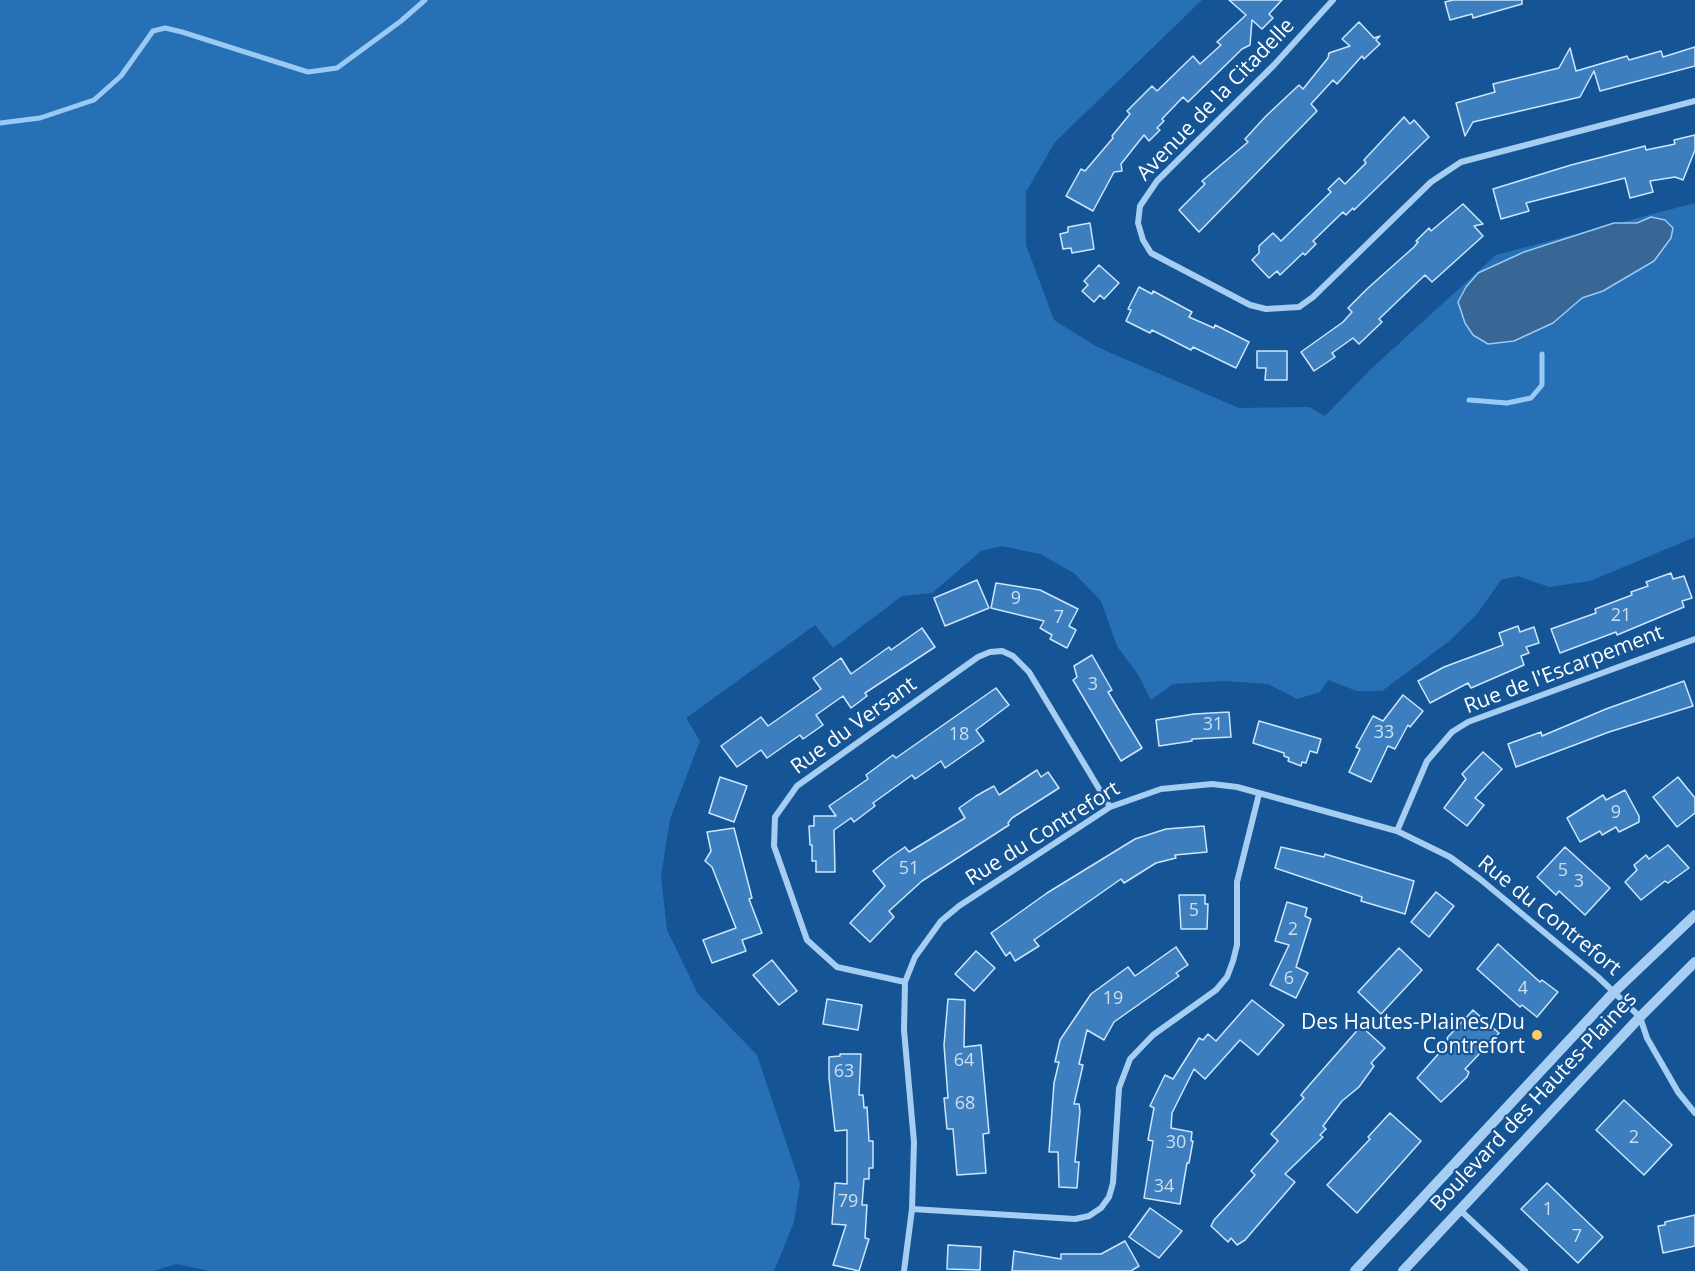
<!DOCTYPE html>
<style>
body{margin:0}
canvas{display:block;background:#155596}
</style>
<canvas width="1695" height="1271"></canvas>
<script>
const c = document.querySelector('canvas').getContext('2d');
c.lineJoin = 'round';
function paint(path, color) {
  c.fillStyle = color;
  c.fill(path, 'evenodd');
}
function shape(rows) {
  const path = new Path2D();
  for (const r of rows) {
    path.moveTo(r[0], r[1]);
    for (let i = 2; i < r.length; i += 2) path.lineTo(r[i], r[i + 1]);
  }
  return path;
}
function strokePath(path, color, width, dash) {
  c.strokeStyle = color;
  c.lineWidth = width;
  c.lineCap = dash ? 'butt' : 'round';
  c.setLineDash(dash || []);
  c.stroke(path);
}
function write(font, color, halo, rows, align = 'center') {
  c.font = font + ' "Open Sans",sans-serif';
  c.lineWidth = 4.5;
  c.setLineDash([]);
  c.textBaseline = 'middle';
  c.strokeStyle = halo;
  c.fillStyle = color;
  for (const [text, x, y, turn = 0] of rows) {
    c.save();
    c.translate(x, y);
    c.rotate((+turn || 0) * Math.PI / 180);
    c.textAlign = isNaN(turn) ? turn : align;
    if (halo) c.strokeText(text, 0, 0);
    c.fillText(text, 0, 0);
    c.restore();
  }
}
paint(shape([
 [0,0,1202,0,1055,142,1026,192,1026,245,1054,320,1097,347,1239,408,1309,407,1325,416,1371,369,1496,255,1695,203,1695,537,1590,581,1549,587,1518,576,1501,580,1477,614,1448,642,1382,691,1357,691,1328,680,1320,692,1297,699,1268,684,1224,681,1173,684,1151,700,1139,676,1117,646,1101,601,1074,573,1040,554,1002,546,981,551,932,593,902,596,833,648,815,625,686,718,700,741,670,819,661,877,667,930,698,994,757,1055,800,1184,794,1222,774,1271,210,1271,176,1264,153,1271,0,1271]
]), '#2870b5');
const water = shape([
 [1651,217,1665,220,1673,228,1671,238,1654,261,1603,291,1582,298,1553,323,1514,341,1488,344,1473,335,1465,323,1458,302,1466,287,1478,273,1524,252,1614,223,1637,223,1651,217]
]);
paint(water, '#386796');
strokePath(water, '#99c9f5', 1.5);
strokePath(shape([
 [0,123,40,118,94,100,121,76,153,31,165,28,182,32,308,72,337,68,401,21,425,0],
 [1469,400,1507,403,1531,398,1542,385,1542,354]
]), '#99c9f5', 5);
const building = shape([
 [1229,0,1282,0,1269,14,1273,18,1262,29,1252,20,1250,45,1242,49,1188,102,1183,97,1162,119,1164,121,1157,128,1160,130,1149,141,1144,135,1121,164,1122,171,1114,172,1093,211,1066,196,1081,169,1085,171,1113,138,1112,136,1130,114,1127,111,1152,86,1157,91,1193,56,1200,64,1221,45,1217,42,1246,15,1229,0],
 [1453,0,1522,0,1522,4,1473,18,1472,14,1450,20,1445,2,1453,0],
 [1359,22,1374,38,1380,36,1376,40,1380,44,1364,59,1362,56,1337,84,1333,80,1311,104,1317,111,1199,232,1179,210,1205,184,1202,181,1248,142,1245,139,1266,116,1299,85,1303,89,1328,58,1329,53,1350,46,1342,39,1359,22],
 [1695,47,1695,66,1600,91,1594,71,1580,97,1473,122,1465,136,1456,103,1495,92,1493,84,1559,68,1570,48,1576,71,1627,56,1629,60,1661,51,1663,57,1695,47],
 [1404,117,1410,124,1414,120,1429,137,1354,210,1353,208,1346,215,1343,212,1313,241,1316,244,1305,255,1303,253,1280,275,1277,271,1269,278,1252,260,1259,253,1259,246,1273,233,1281,241,1331,192,1328,189,1339,178,1345,184,1366,163,1364,160,1404,117],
 [1695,135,1695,150,1683,180,1675,177,1650,181,1653,192,1630,198,1625,178,1526,203,1529,211,1501,219,1493,189,1571,165,1645,146,1646,150,1675,144,1674,140,1695,135],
 [1463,204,1483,224,1474,226,1483,236,1432,282,1425,275,1379,319,1382,322,1359,344,1353,338,1332,353,1335,357,1314,371,1301,352,1343,322,1352,312,1348,308,1368,288,1414,247,1418,242,1416,241,1429,228,1431,231,1463,204],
 [1090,223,1094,249,1072,253,1071,248,1063,249,1060,234,1068,232,1068,227,1090,223],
 [1099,265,1119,283,1104,299,1100,295,1094,302,1082,291,1088,285,1084,281,1099,265],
 [1139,287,1152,294,1153,291,1192,312,1189,317,1214,328,1215,325,1249,342,1236,368,1193,347,1191,350,1152,330,1150,333,1126,321,1131,310,1128,309,1139,287],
 [1257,351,1287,351,1287,380,1265,380,1266,368,1257,368,1257,351],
 [1671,573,1673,579,1684,576,1692,598,1682,601,1684,607,1617,635,1616,632,1560,653,1551,629,1596,613,1595,609,1632,595,1631,592,1648,586,1646,582,1671,573],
 [977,580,989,608,945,626,934,598,977,580],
 [996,583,1040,590,1078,609,1069,626,1076,630,1067,648,1050,639,1052,635,1040,628,1044,621,991,608,996,583],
 [1518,626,1520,632,1534,627,1539,643,1526,647,1529,653,1521,656,1524,665,1471,688,1468,683,1430,703,1418,681,1444,667,1503,645,1499,633,1518,626],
 [922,628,935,647,865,693,867,696,851,708,843,696,816,715,823,725,803,739,800,735,767,758,761,750,737,767,721,746,761,717,768,726,821,689,813,678,841,658,851,674,889,647,891,650,922,628],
 [1092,655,1112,690,1108,692,1142,748,1121,761,1073,680,1077,677,1074,666,1092,655],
 [1684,681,1693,706,1609,732,1516,767,1508,744,1541,732,1542,736,1606,709,1684,681],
 [996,688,1009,705,976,730,984,741,945,768,941,761,915,779,912,775,873,803,875,806,854,822,851,818,834,830,835,872,816,872,816,861,812,861,812,845,810,845,809,826,814,826,814,816,836,816,829,806,868,779,866,775,893,755,896,758,996,688],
 [1403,695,1423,711,1410,727,1408,725,1395,749,1388,746,1371,782,1349,772,1360,749,1356,747,1373,716,1383,721,1403,695],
 [1229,712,1231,737,1192,739,1192,741,1159,746,1156,720,1194,714,1229,712],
 [1259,721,1321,739,1317,753,1310,751,1306,763,1302,762,1301,766,1288,761,1289,758,1284,756,1284,753,1253,743,1259,721],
 [1483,752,1502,769,1475,798,1484,805,1467,826,1444,808,1466,779,1462,774,1483,752],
 [1037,770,1041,777,1048,772,1059,788,1012,818,1008,823,1009,825,922,881,889,911,894,917,870,942,850,923,885,886,873,871,889,858,905,847,909,852,965,818,959,808,976,796,994,786,999,795,1037,770],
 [720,777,747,786,734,822,709,813,720,777],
 [1678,777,1695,798,1695,813,1677,827,1653,797,1678,777],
 [1625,790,1639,816,1639,822,1619,832,1616,827,1602,835,1600,831,1580,842,1567,818,1603,795,1606,800,1625,790],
 [1204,826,1207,852,1175,855,1176,858,1156,863,1124,883,1121,879,1034,940,1039,946,1015,961,1010,952,1006,956,991,933,1047,893,1135,839,1166,829,1204,826],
 [734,828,752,898,749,899,762,933,742,940,746,951,712,963,703,940,736,928,712,867,705,861,711,851,707,832,734,828],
 [1668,845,1689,868,1668,883,1665,881,1641,900,1625,882,1637,870,1634,865,1646,855,1649,859,1668,845],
 [1281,847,1324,857,1325,854,1414,881,1405,914,1361,901,1362,897,1275,868,1281,847],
 [1565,847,1610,888,1585,915,1559,891,1556,895,1537,877,1565,847],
 [1436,892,1454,906,1429,937,1411,922,1436,892],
 [1179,895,1205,895,1205,904,1208,904,1207,929,1181,929,1179,895],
 [1287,902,1307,908,1305,916,1311,919,1296,967,1308,973,1296,998,1270,985,1289,945,1275,941,1287,902],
 [1498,944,1540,982,1542,980,1558,992,1537,1017,1522,1005,1520,1007,1477,969,1498,944],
 [1176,947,1188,965,1176,973,1179,976,1114,1022,1104,1040,1087,1030,1079,1064,1083,1065,1074,1104,1079,1104,1080,1111,1075,1162,1079,1162,1077,1188,1059,1187,1058,1152,1049,1152,1054,1083,1059,1062,1055,1062,1060,1040,1091,994,1128,967,1135,976,1176,947],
 [1399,948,1422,970,1381,1014,1358,992,1399,948],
 [976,951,995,968,974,991,955,974,976,951],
 [772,960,797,991,779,1005,753,975,772,960],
 [827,999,862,1005,858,1030,823,1024,827,999],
 [948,999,965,1000,964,1047,981,1045,989,1133,983,1134,986,1173,957,1175,953,1129,947,1129,944,1098,948,1098,944,1045,948,999],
 [1252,1000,1284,1025,1258,1055,1240,1040,1205,1079,1194,1069,1172,1113,1171,1128,1192,1132,1191,1141,1193,1141,1189,1163,1187,1163,1180,1204,1144,1198,1153,1141,1148,1140,1154,1108,1150,1106,1165,1075,1173,1079,1199,1038,1203,1040,1208,1034,1216,1041,1252,1000],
 [1473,1010,1499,1033,1465,1069,1469,1072,1467,1077,1441,1102,1417,1078,1449,1042,1447,1038,1473,1010],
 [1361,1026,1385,1048,1371,1063,1374,1066,1359,1087,1342,1101,1323,1126,1326,1129,1320,1135,1323,1137,1285,1174,1295,1182,1245,1240,1237,1245,1231,1238,1228,1242,1211,1226,1214,1220,1255,1175,1251,1171,1278,1141,1271,1134,1304,1098,1301,1095,1305,1090,1361,1026],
 [840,1054,861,1054,859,1095,863,1095,864,1108,867,1107,869,1141,873,1141,873,1168,869,1168,869,1179,864,1179,862,1205,867,1205,865,1238,869,1239,859,1271,833,1265,846,1225,832,1224,835,1183,847,1184,847,1130,835,1131,829,1078,829,1057,840,1056,840,1054],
 [1624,1100,1672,1145,1644,1175,1596,1130,1624,1100],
 [1390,1113,1421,1141,1357,1213,1327,1185,1370,1139,1368,1137,1390,1113],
 [1547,1183,1603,1237,1578,1263,1521,1209,1547,1183],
 [1150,1208,1182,1231,1159,1258,1129,1237,1150,1208],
 [1695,1215,1695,1246,1663,1253,1658,1226,1665,1225,1665,1222,1695,1215],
 [1125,1241,1139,1266,1131,1271,1012,1271,1014,1251,1061,1259,1061,1254,1101,1254,1125,1241],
 [948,1245,981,1247,980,1270,947,1269,948,1245]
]);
paint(building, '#3d7fbe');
strokePath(building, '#cee6fc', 1.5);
strokePath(shape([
 [1333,0,1274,65,1157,181,1140,206,1138,223,1143,240,1151,253,1250,305,1266,309,1299,307,1313,297,1431,182,1461,162,1695,101],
 [1397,831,1427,761,1452,732,1468,722,1695,639],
 [905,982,837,967,807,940,774,846,775,817,797,786,978,657,990,652,1002,651,1013,656,1029,672,1110,807],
 [912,1209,1075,1219,1089,1216,1101,1208,1109,1197,1113,1183,1119,1088,1130,1059,1153,1035,1216,990,1227,977,1233,961,1237,945,1237,882,1259,794],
 [1460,1210,1525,1271],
 [904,1271,912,1209,914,1142,904,1030,905,982,915,957,941,921,959,906,1110,807,1161,789,1212,784,1237,787,1397,831,1450,857,1480,879,1598,977,1640,1017,1647,1038,1678,1092,1695,1113]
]), '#a6cdf2', 6);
strokePath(shape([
 [1355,1271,1615,991,1695,915],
 [1403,1271,1640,1017,1695,962]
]), '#a6cdf2', 10);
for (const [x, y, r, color] of [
 [1537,1035,6,"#ffca67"]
]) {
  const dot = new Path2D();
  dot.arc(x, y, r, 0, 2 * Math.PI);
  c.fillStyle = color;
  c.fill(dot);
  strokePath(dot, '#155596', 2);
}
write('18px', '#cedfef', null, [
 ["9",1016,599],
 ["21",1621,616],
 ["7",1059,618],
 ["3",1093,685],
 ["31",1213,725],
 ["33",1384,733],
 ["18",959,735],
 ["9",1616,813],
 ["51",909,869],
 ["5",1563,871],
 ["3",1579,882],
 ["5",1194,911],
 ["2",1293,930],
 ["6",1289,979],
 ["4",1523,989],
 ["19",1113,999],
 ["64",964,1061],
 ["63",844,1072],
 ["68",965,1104],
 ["2",1634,1138],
 ["30",1176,1143],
 ["34",1164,1187],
 ["79",848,1202],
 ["1",1548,1210],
 ["7",1577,1237]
]);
write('21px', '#fff', '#155596', [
 ["Avenue de la Citadelle",1216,100,-46],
 ["Rue de l'Escarpement",1564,670,-21],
 ["Rue du Versant",854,726,-36],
 ["Rue du Contrefort",1043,834,-32],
 ["Rue du Contrefort",1549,916,39],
 ["Boulevard des Hautes-Plaines",1534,1102,-47]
]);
write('21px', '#fff', '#155596', [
 ["Des Hautes-Plaines/Du",1525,1023],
 ["Contrefort",1525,1047]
], 'right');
</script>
